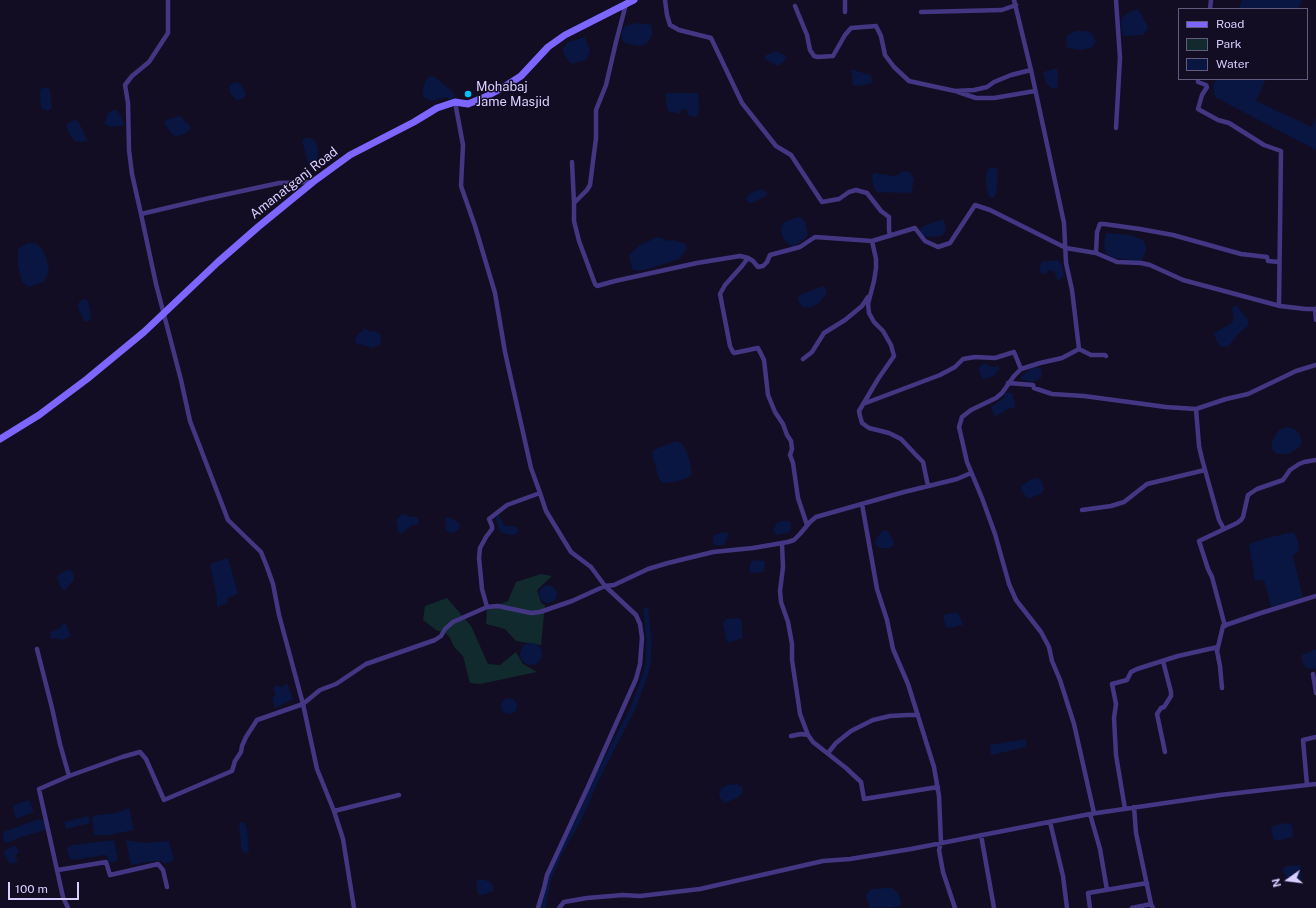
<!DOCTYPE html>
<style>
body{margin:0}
#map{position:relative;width:1316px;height:908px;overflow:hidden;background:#130d23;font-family:"Public Sans",sans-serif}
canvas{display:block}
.legend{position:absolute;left:1178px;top:8px;width:130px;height:72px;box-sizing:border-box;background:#130d23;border:1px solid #635b7b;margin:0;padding:5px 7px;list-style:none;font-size:12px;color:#dacfff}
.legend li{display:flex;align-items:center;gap:8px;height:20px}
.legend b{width:20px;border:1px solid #635b7b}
.north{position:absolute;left:1268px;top:860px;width:40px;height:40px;-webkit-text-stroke:3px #130d23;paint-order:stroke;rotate:256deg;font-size:11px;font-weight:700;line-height:16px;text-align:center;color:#dacfff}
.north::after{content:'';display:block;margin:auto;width:14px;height:18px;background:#dacfff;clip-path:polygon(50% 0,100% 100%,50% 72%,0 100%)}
.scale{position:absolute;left:8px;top:882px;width:71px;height:18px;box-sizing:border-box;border:2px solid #dacfff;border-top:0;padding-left:5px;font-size:12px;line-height:14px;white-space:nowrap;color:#dacfff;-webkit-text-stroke:3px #130d23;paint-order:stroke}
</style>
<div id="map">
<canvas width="1316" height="908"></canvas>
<ul class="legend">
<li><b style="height:5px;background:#7d66ff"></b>Road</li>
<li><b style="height:11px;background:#102a2d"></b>Park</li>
<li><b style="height:11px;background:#081641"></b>Water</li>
</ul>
<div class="north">N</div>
<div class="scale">100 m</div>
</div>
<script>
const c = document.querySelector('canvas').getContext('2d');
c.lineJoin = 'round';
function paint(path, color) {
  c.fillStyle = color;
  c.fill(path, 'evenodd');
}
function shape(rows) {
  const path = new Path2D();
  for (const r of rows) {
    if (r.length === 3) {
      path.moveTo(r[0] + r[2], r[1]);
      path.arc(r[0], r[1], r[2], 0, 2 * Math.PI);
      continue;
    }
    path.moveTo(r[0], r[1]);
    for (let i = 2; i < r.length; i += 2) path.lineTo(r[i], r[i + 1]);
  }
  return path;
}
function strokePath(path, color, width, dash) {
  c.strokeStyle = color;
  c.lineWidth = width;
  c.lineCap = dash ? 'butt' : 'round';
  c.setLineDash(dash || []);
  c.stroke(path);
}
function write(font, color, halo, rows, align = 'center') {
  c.font = font + ' "Public Sans",sans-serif';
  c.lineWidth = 3;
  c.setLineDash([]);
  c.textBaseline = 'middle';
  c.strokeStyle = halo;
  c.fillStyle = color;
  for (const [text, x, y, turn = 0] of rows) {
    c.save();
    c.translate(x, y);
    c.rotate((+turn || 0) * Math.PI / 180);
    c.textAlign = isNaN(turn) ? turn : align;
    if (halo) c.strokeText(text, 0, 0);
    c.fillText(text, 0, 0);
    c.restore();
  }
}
paint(shape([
 [541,574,552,576,537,590,541,603,545,605,541,645,516,641,505,629,486,624,487,609,508,601,516,582],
 [447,598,471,626,488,664,500,665,516,652,523,664,537,672,480,684,470,683,463,656,454,647,449,636,445,633,436,630,423,620,425,606]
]), '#102a2d');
paint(shape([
 [1242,0,1302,0,1298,9,1239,9],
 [1137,9,1142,15,1144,20,1147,24,1148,28,1143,35,1123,36,1121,24,1122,18,1128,13],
 [635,23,648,24,651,25,652,29,652,35,648,42,644,45,639,46,625,43,622,39,622,32,624,27,629,25],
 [1077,31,1086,31,1092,33,1096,42,1093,46,1091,48,1080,50,1067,48,1066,43,1066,38,1069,34],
 [585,37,590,50,588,56,586,60,577,62,573,64,569,62,563,52,563,48,568,42],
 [776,51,786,56,784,62,778,66,764,58,766,55],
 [1053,69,1057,69,1058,77,1057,88,1053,89,1046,83,1043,72],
 [853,70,871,75,873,83,858,86,853,85,852,74,850,71],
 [430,76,435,77,453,92,455,97,453,99,450,100,446,97,432,101,426,99,423,96,423,91,425,82],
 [1216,79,1266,79,1256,101,1312,127,1316,118,1316,150,1215,97,1213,87],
 [236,82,241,84,245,91,246,95,244,98,240,100,237,100,234,98,230,93,229,86,233,83],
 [44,87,48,88,50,90,51,102,52,104,52,108,48,111,42,109,41,106,40,92,41,89],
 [668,93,698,93,699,111,697,117,689,116,686,109,681,109,680,114,668,111,665,95],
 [114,110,117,110,119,113,125,124,124,125,111,127,105,124,106,118,108,113],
 [179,116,181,116,186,123,190,125,190,129,186,133,178,136,173,135,165,125,164,122,166,120],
 [74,120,76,120,79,123,88,141,83,142,75,141,71,136,67,128,67,124],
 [306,137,312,139,316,142,318,149,317,164,313,167,309,167,302,140],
 [992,167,996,168,998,170,998,177,996,194,994,197,992,198,989,197,987,191,986,185,986,175,988,169],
 [909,171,914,179,912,191,909,193,877,192,874,189,872,176,874,173,895,176,898,175,901,172],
 [761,189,765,191,767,193,766,196,752,203,749,203,746,199,749,194],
 [797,217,801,218,805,221,808,235,806,238,793,247,786,242,782,236,781,230,783,223],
 [940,220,944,220,946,228,945,232,941,236,938,237,935,236,931,237,923,236,920,230,921,228,926,225],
 [1109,233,1130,235,1142,239,1145,243,1146,249,1144,256,1141,260,1138,261,1115,258,1108,255,1106,253,1104,245,1106,234],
 [657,237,662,238,666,241,672,240,684,243,687,246,686,250,679,259,676,260,648,269,637,271,632,269,629,255,639,246],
 [28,243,36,243,42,249,46,257,49,271,44,282,28,287,22,281,18,267,18,249],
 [1058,260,1062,265,1064,275,1058,281,1054,271,1048,270,1047,273,1043,274,1041,273,1039,267,1042,262],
 [821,287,825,287,826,290,826,294,819,303,810,308,804,307,802,306,798,300,799,296,802,294],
 [85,299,88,301,90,310,91,318,89,321,84,321,78,308,78,304,80,301],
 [1236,305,1242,312,1248,320,1248,326,1237,335,1229,346,1225,347,1220,346,1216,340,1214,333,1232,323,1234,316,1232,310,1233,307],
 [365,328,370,332,375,331,380,334,381,344,372,348,356,343,355,338],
 [986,363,989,366,993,367,997,366,1000,368,994,376,984,379,982,377,979,371,980,366,983,364],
 [1037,367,1041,369,1042,374,1041,378,1035,381,1031,382,1021,379,1021,377,1025,373,1032,368],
 [1005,393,1012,393,1016,407,1008,409,995,417,991,407,1004,398],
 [1287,427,1294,429,1299,433,1302,441,1301,445,1297,449,1288,454,1277,454,1272,450,1272,441,1279,430],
 [676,441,681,443,685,448,689,459,692,473,689,477,682,480,674,482,663,483,659,479,652,454,654,450],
 [1037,478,1042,481,1044,489,1041,494,1035,496,1030,498,1026,497,1021,489,1021,486,1032,479],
 [405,514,411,517,416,517,418,519,419,522,417,525,413,525,401,534,398,531,396,520,401,515],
 [499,515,503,524,506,526,514,526,517,528,518,532,515,535,510,535,500,532,496,519,497,516],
 [449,517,459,523,460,528,455,532,450,533,446,530,445,519],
 [782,521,788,521,791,523,791,529,787,533,776,535,773,530,777,523],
 [885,530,889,532,894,543,893,546,889,548,880,548,876,545,875,541,881,532],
 [727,532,729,534,724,545,716,546,713,542,713,536,716,534],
 [1294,532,1298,541,1299,550,1293,556,1303,597,1271,607,1264,580,1255,581,1249,544,1270,537],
 [228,558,238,594,227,598,228,603,217,607,217,598,210,564],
 [752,560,765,561,764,572,750,573,750,566],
 [67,570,71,570,73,573,74,580,65,590,62,589,58,581,57,576],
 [548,594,9],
 [958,612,963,625,949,628,946,627,943,615],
 [739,618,742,622,742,638,729,643,726,639,723,622,726,619],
 [62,623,66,624,71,636,62,640,54,638,50,639,51,632,61,627],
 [531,654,11],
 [1316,649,1316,669,1306,668,1302,661,1302,655],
 [285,684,288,685,293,699,275,708,272,697,275,696,275,692,273,688,277,685,282,688],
 [509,706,8],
 [1026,739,1026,747,991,755,990,745],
 [737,784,742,787,743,792,739,797,725,803,720,798,719,792,722,788,728,785],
 [29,800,34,812,16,819,14,813,13,806,16,804],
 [129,808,134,830,109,835,94,835,92,818,95,815,116,813],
 [88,816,90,823,66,829,64,822],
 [39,819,44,821,48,829,18,838,7,843,4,841,3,836,3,832],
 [244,822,247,829,249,852,244,853,241,847,239,823],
 [1285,823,1290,824,1292,826,1293,837,1280,840,1275,840,1273,838,1271,827,1277,825],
 [114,840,118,861,109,863,107,856,105,855,73,860,70,859,68,853,67,848,72,845],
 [126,840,144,843,169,841,174,860,164,864,161,861,154,861,131,865],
 [16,845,19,852,15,856,18,862,10,864,4,855,5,850],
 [1300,865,1302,879,1290,883,1288,882,1282,869,1287,866],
 [481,879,491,882,494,889,493,891,483,895,478,894,476,882,478,880],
 [887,888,892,888,898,893,901,901,900,905,898,907,870,908,866,897,867,893,872,889]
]), '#081641');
strokePath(shape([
 [543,908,548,881,560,853,568,838,578,821,598,776,633,708,645,676,648,664,649,641,646,610]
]), '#081641', 5);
strokePath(shape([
 [665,0,667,15,670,25,679,30,711,38,742,103,776,146,791,155,822,202,839,199,849,192,856,190,867,193,881,211,889,217,889,230,890,236],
 [1014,0,1031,70,1064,223,1066,263,1072,290,1079,349],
 [626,4,616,42,606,85,596,110,596,138,590,185,587,190,574,203,574,221,579,241,595,284,597,286,615,281,697,263,740,256,748,258,753,261,758,267,763,266,767,262,770,255,800,247,815,237,872,241,915,228,925,241,938,247,950,243,975,205,990,210,1066,248,1096,253,1117,262,1141,263,1150,265,1183,280,1280,306,1306,309,1316,309],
 [795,6,807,35,810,50,814,56,818,57,833,56,845,35,851,28,876,26,881,36,885,55,894,67,909,81,955,91,974,90,987,87,994,82,1011,75,1031,70],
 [1210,9,1211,0],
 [845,12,845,0],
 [921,12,1002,10,1016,5],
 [1198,79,1198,82,1206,85,1207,87,1202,95,1198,109,1218,120,1229,123,1264,145,1281,151,1279,305],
 [958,92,976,98,994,98,1035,91],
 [455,102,463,145,461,186,475,226,495,293,505,352,531,468,540,493,546,511,571,552,591,567,605,586,636,615,640,624,642,638,640,664,636,679,587,789,547,875,544,888,538,908],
 [1116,128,1120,58,1116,0],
 [572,162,574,203],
 [141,214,132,174,129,150,128,103,125,85,132,76,149,62,168,33,168,0],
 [872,241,876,259,876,268,874,281,868,304,869,313,874,322,883,331,891,345,894,356,878,379,859,411,860,416,862,423,869,428,889,433,901,439,916,455,923,462,928,486],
 [1096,253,1097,232,1100,224,1104,224,1140,229,1173,235,1241,254,1267,257,1268,261,1279,262],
 [748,258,742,266,725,285,720,294,730,346,733,352,734,353,758,348,764,360,768,395,775,412,783,424,787,435,791,441,792,449,790,455,793,463,798,498,807,525],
 [1315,309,1316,320],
 [803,359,812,352,824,333,845,320,862,306,868,297],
 [1008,383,1033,385,1034,388,1052,394,1084,396,1166,407,1196,409,1226,399,1248,394,1296,371,1316,365],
 [863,404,940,375,955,367,963,359,975,357,995,358,1014,352,1021,369],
 [1196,409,1199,446,1202,459,1219,520,1224,529],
 [862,504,877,589,887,620,893,649,908,684,934,767,939,796,941,843,939,850,943,872,955,908],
 [1082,510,1111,506,1124,502,1147,484,1205,470],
 [782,544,783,567,780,591,781,602,788,622,792,644,792,660,798,700,800,714,808,735,813,742,846,768,861,782,864,799,938,787],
 [487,607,482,589,479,558,480,548,486,537,492,529,492,526,489,519,507,505,540,493],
 [1225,626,1212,577,1208,569,1199,541,1237,523,1241,520,1243,517,1248,495,1257,489,1283,480,1290,470,1299,464,1304,462,1316,460],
 [1218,647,1217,651,1220,666,1222,688],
 [37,649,52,708,60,744,69,776,39,789,63,897,68,908],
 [1163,661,1171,692,1171,696,1164,707,1161,708,1157,714,1165,752],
 [1313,674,1316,693],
 [791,736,801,734,808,735],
 [828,753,836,743,851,731,873,720,890,716,908,715,918,715],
 [69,776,122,757,140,752,146,759,164,800,232,771,235,761,241,752,242,746,246,737,257,720,303,704,279,615,273,584,267,567,261,552,228,520,190,421,181,380,156,284,141,214,205,199,279,183,313,182],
 [1307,785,1303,740,1316,737],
 [1134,807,1136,833,1151,904,1153,908],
 [1125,809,1116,755,1114,718,1116,704,1112,684,1127,680,1131,672,1137,669,1178,656,1218,647,1223,626,1261,613,1316,596],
 [334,811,399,795],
 [1094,813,1074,724,1060,680,1052,661,1049,647,1041,632,1016,600,1009,584,995,534,982,498,967,462,959,427,962,417,971,410,996,398,1002,393,1014,376,1021,369,1040,363,1062,358,1079,349,1091,355,1105,355,1106,356],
 [1090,814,1100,849,1107,890],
 [1050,822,1063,876,1067,908],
 [981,835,994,908],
 [58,870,106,862,110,875,158,864,163,870,167,887],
 [354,908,343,839,334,811,317,769,303,704,320,690,336,684,366,664,435,640,441,636,445,629,453,622,487,607,498,606,531,613,540,612,572,601,605,586,614,585,648,569,668,563,713,552,753,548,788,542,794,540,800,534,810,522,816,517,904,492,957,479,971,473],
 [559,908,564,902,587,898,623,895,640,896,700,889,823,861,850,859,911,849,1090,814,1220,795,1316,784],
 [1090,908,1088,893,1147,883],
 [1132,908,1151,904]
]), '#433783', 4.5);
strokePath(shape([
 [0,439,39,415,87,379,144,332,218,262,258,227,313,182,350,155,414,122,437,108,455,102,468,104,485,97,504,87,521,76,548,47,565,35,634,0]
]), '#7d66ff', 7);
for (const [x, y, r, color] of [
 [468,94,4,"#00c2fa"]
]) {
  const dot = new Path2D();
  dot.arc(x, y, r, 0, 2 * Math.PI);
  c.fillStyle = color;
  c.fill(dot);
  strokePath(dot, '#130d23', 1.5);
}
write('13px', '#dacfff', '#130d23', [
 ["Mohabaj",476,87],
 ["Jame Masjid",476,102]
], 'left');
write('13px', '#dacfff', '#130d23', [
 ["Amanatganj Road",294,183,-38]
]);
</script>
